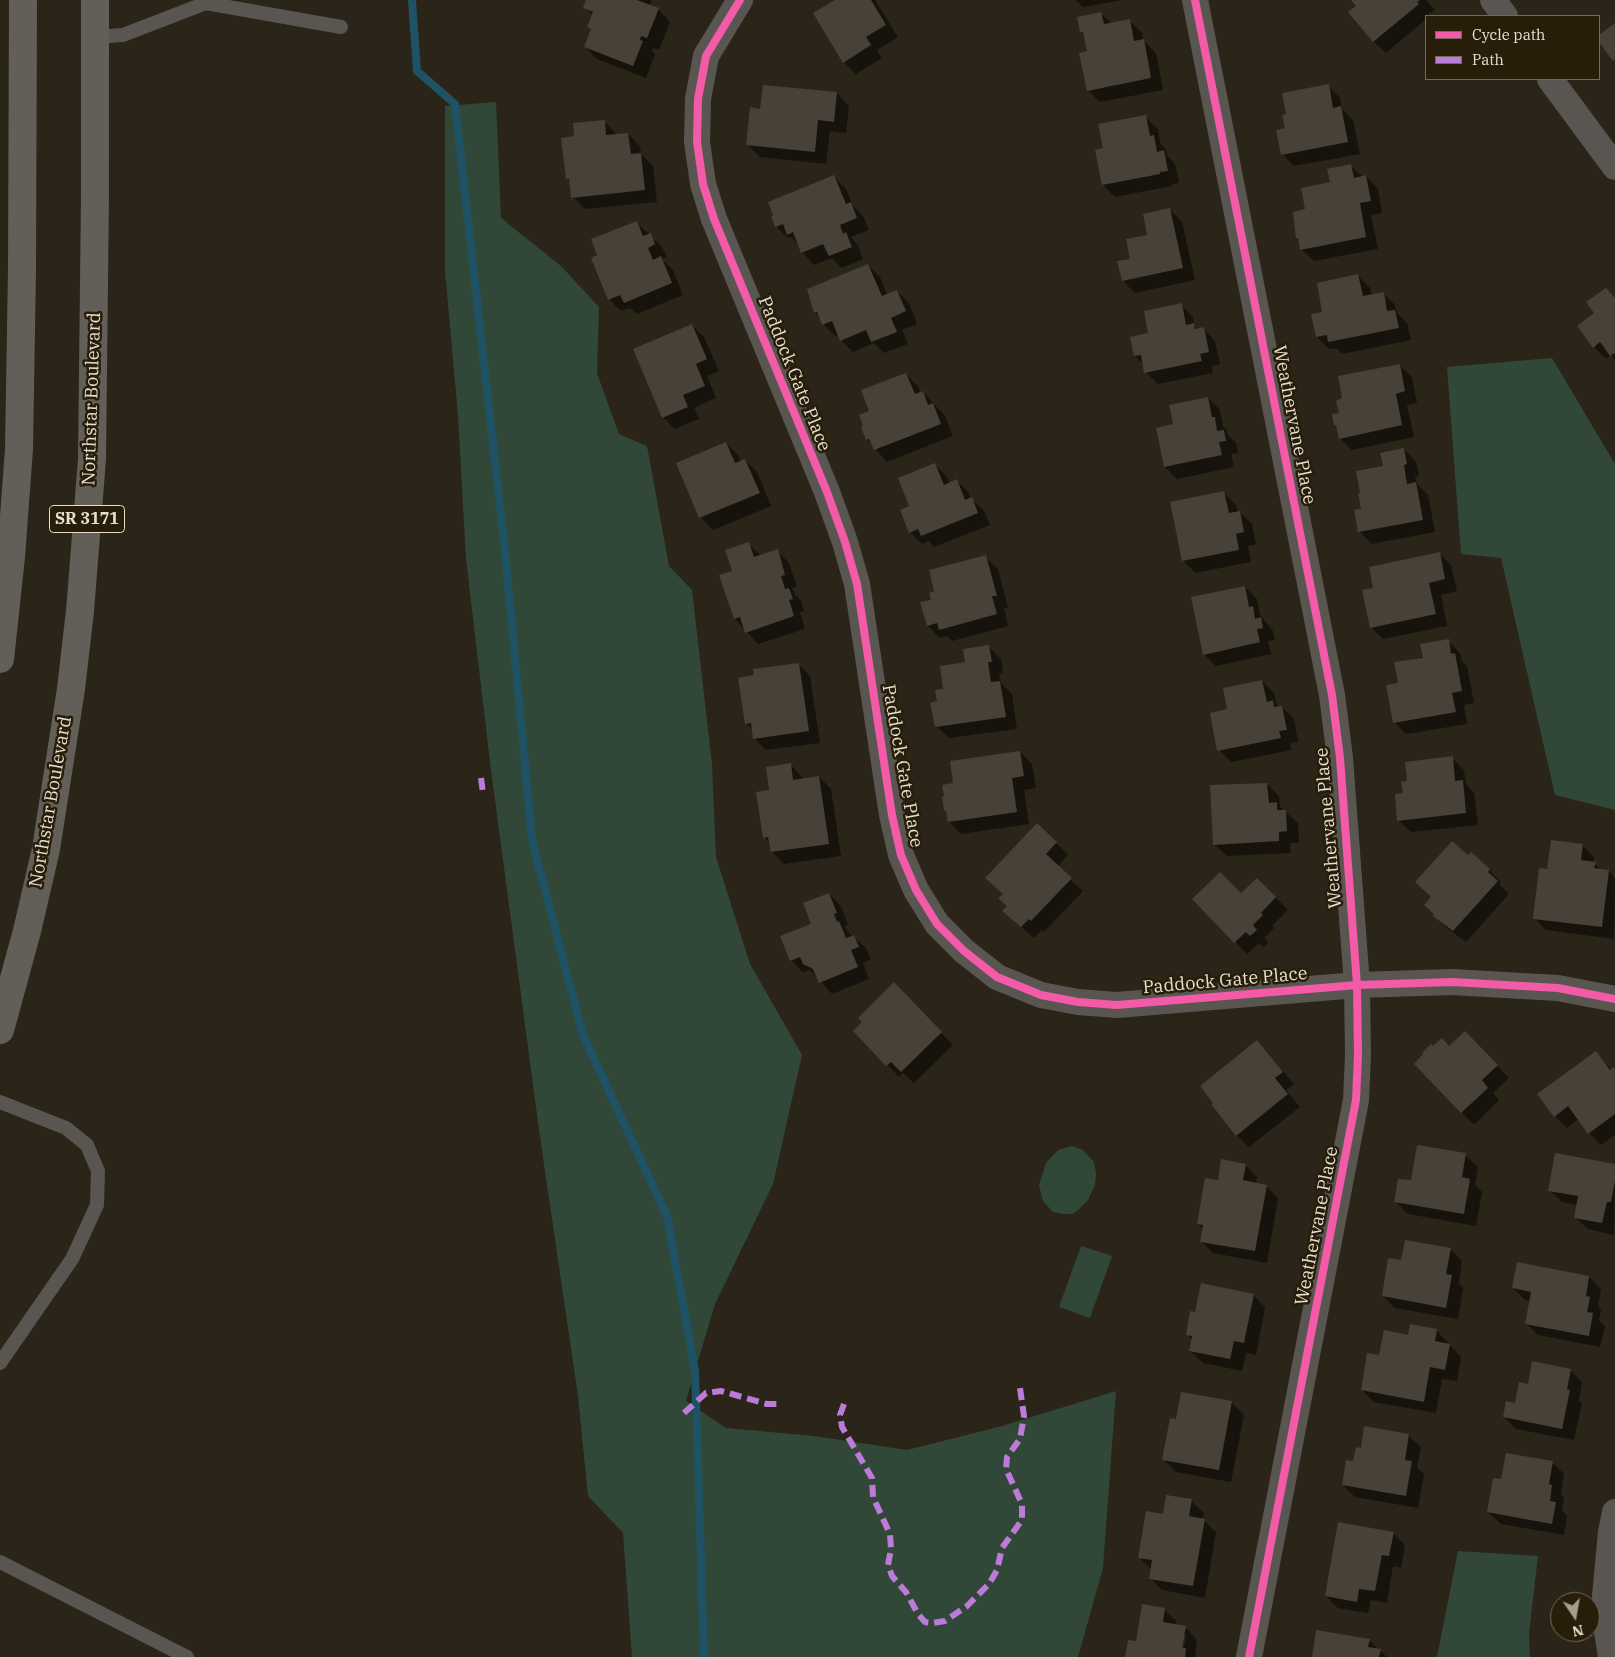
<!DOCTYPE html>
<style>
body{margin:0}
#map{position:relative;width:1615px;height:1657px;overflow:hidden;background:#2a2419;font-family:"IBM Plex Serif",serif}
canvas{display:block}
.legend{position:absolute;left:1425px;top:15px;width:175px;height:65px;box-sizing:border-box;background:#271d09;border:1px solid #736a59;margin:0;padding:6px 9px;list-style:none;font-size:15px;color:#e5ded1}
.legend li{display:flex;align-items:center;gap:10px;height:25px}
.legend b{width:25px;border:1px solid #736a59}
.north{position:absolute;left:1550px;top:1592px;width:50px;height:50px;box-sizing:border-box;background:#271d09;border:1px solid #736a59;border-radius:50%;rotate:168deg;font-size:14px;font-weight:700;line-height:20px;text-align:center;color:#e5ded1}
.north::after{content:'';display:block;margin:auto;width:18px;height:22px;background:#a49d91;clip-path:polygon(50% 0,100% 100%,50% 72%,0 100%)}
</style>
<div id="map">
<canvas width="1615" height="1657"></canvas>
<ul class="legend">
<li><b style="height:6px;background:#f35aa7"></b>Cycle path</li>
<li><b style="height:6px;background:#bd7bd9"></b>Path</li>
</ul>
<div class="north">N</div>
</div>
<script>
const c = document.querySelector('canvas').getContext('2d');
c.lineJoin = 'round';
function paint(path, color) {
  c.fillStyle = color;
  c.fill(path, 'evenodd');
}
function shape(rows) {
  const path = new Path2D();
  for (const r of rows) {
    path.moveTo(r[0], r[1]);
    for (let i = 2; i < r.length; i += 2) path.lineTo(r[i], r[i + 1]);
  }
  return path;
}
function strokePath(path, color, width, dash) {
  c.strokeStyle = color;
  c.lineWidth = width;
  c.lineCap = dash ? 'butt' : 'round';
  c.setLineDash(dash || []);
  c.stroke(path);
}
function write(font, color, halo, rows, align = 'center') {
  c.font = font + ' "IBM Plex Serif",serif';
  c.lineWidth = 5;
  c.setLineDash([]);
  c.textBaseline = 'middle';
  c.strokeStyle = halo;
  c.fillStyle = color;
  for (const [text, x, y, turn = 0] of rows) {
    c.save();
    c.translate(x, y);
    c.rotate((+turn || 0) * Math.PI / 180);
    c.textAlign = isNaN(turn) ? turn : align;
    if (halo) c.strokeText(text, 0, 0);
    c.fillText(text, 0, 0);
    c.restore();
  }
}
paint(shape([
 [496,102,501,218,561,266,599,307,597,373,619,434,647,446,669,566,692,590,712,764,716,857,750,964,802,1055,773,1184,715,1304,686,1401,726,1428,814,1436,907,1450,1002,1426,1116,1391,1103,1568,1078,1657,632,1657,623,1533,588,1496,578,1396,540,1137,491,770,466,559,458,415,445,271,445,106],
 [1552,358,1615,464,1615,810,1555,795,1501,558,1461,554,1447,367],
 [1072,1146,1083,1150,1094,1162,1096,1174,1095,1185,1088,1200,1077,1211,1072,1214,1064,1214,1053,1212,1043,1201,1039,1185,1046,1163,1058,1150],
 [1081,1246,1112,1256,1090,1318,1059,1307],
 [1458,1551,1538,1556,1529,1633,1530,1657,1437,1657]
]), '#314838');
paint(shape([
 [587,0,651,0,650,6,658,9,670,22,659,50,653,48,652,51,655,54,646,78,597,59,585,47,592,31,588,27,593,16,584,7],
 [837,0,875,0,898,37,877,50,882,58,856,74,844,62],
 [1075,0,1123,0,1083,7],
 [1352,0,1426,0,1435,10,1428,14,1430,16,1426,16,1426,19,1386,53,1373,41,1357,6],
 [1101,14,1112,24,1130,21,1142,33,1143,40,1156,53,1163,90,1100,102,1088,90,1088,52,1085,36,1081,32],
 [1328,86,1340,98,1342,109,1353,120,1360,154,1294,166,1282,154,1286,129],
 [837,93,849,106,846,133,830,131,826,164,760,157,748,145,761,110],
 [1145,117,1158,129,1160,143,1166,149,1167,155,1175,164,1179,183,1171,184,1172,186,1115,197,1103,185,1097,151,1104,149],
 [604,121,617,135,628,134,640,146,641,154,653,166,657,202,585,209,573,197,571,183,567,179,576,137],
 [1351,166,1363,177,1366,176,1378,189,1382,213,1371,215,1378,249,1314,261,1301,249,1300,241,1297,238,1306,210,1331,183],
 [834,177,846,189,853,206,863,216,869,230,851,237,858,246,863,259,842,268,832,258,814,265,802,252,800,246,791,237,788,238,776,226],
 [1170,210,1182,222,1195,280,1135,293,1123,281,1131,260],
 [636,222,662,247,667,257,662,259,673,270,683,295,637,314,630,308,621,311,609,299,599,256],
 [868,265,880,277,887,295,897,291,909,303,917,324,902,330,908,344,884,353,874,343,853,352,841,340,839,335,835,336,823,324,821,318,815,313,808,289],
 [1358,276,1370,288,1372,295,1383,293,1395,305,1397,313,1407,323,1411,340,1342,354,1336,348,1329,349,1317,337,1324,313],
 [1606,289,1615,298,1615,360,1611,355,1606,359,1594,347,1596,313],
 [1181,305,1193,317,1195,327,1198,329,1203,328,1215,341,1220,364,1212,366,1213,373,1158,384,1146,372,1144,365,1135,356,1150,334],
 [692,325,704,337,719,371,707,376,716,398,694,408,699,419,675,429,663,417],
 [1400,365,1412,377,1417,403,1407,405,1414,437,1352,450,1340,438,1338,428,1335,425,1340,414],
 [906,374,918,387,921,393,923,392,945,416,953,436,887,462,867,439,871,412],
 [1208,398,1220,410,1223,427,1227,430,1227,434,1236,443,1238,453,1231,454,1234,467,1177,479,1165,467,1175,425],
 [726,443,738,455,741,462,745,460,757,472,771,506,713,530,700,517,678,463],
 [1404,449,1416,462,1419,476,1415,477,1417,484,1428,495,1435,532,1372,544,1360,532,1362,510,1384,467],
 [935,465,947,477,950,484,957,481,969,493,971,499,984,510,990,525,934,547,929,541,922,544,910,532,911,507],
 [1224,493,1236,505,1238,512,1239,512,1252,524,1256,544,1248,546,1251,562,1195,573,1183,560],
 [749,544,761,556,777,551,789,563,797,587,792,588,795,595,801,601,804,611,800,612,805,629,758,644,735,619,734,572],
 [1439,553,1451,565,1457,591,1441,595,1447,626,1383,639,1371,627,1375,589],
 [985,557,998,569,1008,608,1004,608,1008,626,952,641,947,636,940,638,928,626,922,603,932,601],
 [1245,587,1257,599,1260,615,1273,631,1275,640,1268,641,1271,654,1216,666,1204,654],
 [1448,641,1460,653,1462,661,1467,666,1474,703,1464,705,1467,724,1406,734,1394,722,1399,684,1424,659],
 [989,647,1001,659,1003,673,999,674,1001,683,1012,694,1017,729,949,738,936,726,939,702,944,690,967,663],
 [798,664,810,676,820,743,766,750,754,738,753,730,746,723,755,677],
 [1262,681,1274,693,1277,706,1278,708,1282,707,1294,719,1298,742,1290,743,1292,750,1231,762,1219,750,1228,710],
 [1020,752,1032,764,1036,788,1024,790,1029,824,961,834,949,822,947,813,945,810,954,784],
 [1452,758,1464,770,1466,784,1474,793,1478,825,1411,832,1398,820,1404,794,1409,782],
 [790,764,802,777,803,780,819,777,831,789,841,856,784,864,772,852,771,844,764,837,771,791],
 [1267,784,1279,796,1280,807,1298,823,1299,843,1290,843,1291,853,1227,856,1214,844],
 [1056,843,1068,855,1057,867,1083,891,1044,932,1042,930,1034,938,1004,911,1008,906,1000,898],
 [1582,845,1594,857,1594,863,1603,871,1609,871,1615,878,1614,939,1546,930,1534,918,1548,870],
 [1468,856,1489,870,1501,882,1499,884,1509,894,1466,942,1447,928,1434,915],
 [1257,879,1288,910,1272,926,1274,928,1264,938,1268,943,1263,947,1259,943,1247,954,1193,899,1241,895],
 [829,894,841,906,848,925,845,926,847,931,866,948,871,959,863,963,869,979,832,994,810,970,803,972,791,960],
 [906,996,953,1045,914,1083,903,1073,899,1077,855,1031],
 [1465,1033,1509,1078,1493,1093,1499,1100,1474,1125,1415,1064,1433,1048,1449,1047],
 [1257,1042,1294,1084,1286,1090,1300,1107,1249,1147,1237,1135],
 [1596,1053,1612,1070,1615,1070,1615,1135,1601,1145,1589,1133,1579,1119,1567,1128,1555,1116],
 [1465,1155,1478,1167,1475,1185,1482,1192,1476,1226,1408,1214,1396,1202,1412,1182],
 [1245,1165,1257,1177,1256,1184,1266,1186,1278,1198,1267,1263,1213,1253,1201,1241,1203,1229,1198,1224,1219,1182],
 [1615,1165,1614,1235,1588,1229,1575,1217,1578,1205,1562,1202,1549,1190],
 [1450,1249,1462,1261,1459,1283,1463,1288,1458,1319,1395,1308,1383,1296,1402,1262],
 [1589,1277,1601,1289,1598,1306,1601,1310,1599,1321,1605,1326,1600,1347,1538,1335,1526,1323,1530,1301,1525,1300,1513,1288],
 [1253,1295,1265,1307,1256,1355,1246,1353,1242,1371,1203,1363,1190,1351,1192,1340,1187,1334,1196,1314],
 [1437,1331,1461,1357,1457,1381,1442,1379,1436,1413,1374,1402,1362,1390,1380,1357,1409,1336],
 [1570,1370,1582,1382,1579,1400,1582,1403,1574,1440,1516,1429,1504,1417,1516,1404,1529,1386],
 [1231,1402,1244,1415,1231,1482,1176,1472,1163,1459,1177,1421],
 [1408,1435,1421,1447,1417,1468,1424,1474,1418,1508,1355,1497,1343,1485,1362,1450],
 [1552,1462,1564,1474,1561,1495,1564,1498,1562,1510,1567,1516,1564,1535,1501,1524,1488,1512,1502,1481],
 [1191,1501,1204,1513,1202,1519,1216,1532,1205,1598,1162,1590,1150,1578,1152,1570,1139,1557,1164,1515],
 [1393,1533,1405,1545,1401,1568,1393,1566,1387,1603,1371,1600,1368,1613,1338,1608,1326,1596],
 [1164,1609,1176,1621,1176,1626,1185,1627,1197,1640,1195,1657,1126,1657],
 [1183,1635,1186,1635,1183,1654,1180,1654],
 [1369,1640,1387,1657,1314,1657]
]), '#0007');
strokePath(shape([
 [412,0,417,71,455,104,505,551,532,840,583,1035,667,1216,695,1371,704,1657]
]), '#1f5265', 8);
paint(shape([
 [586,0,637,0,659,8,647,38,641,36,640,40,643,41,633,66,584,47,591,29,587,27,593,12,583,8],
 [835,0,871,0,886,25,866,37,871,45,843,63,813,13],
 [1351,0,1420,0,1417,2,1419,4,1373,42,1348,12,1356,6],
 [1101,12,1104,24,1130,19,1134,41,1144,39,1151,78,1087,91,1079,53,1087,51,1083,32,1080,32,1077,17],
 [1615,23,1615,59,1613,61,1599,42,1599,35],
 [1329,84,1333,108,1341,106,1348,142,1281,155,1276,130,1285,128,1282,115,1286,114,1282,93],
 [763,85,837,92,834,122,818,120,815,152,746,145,750,107,760,109],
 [1146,115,1150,136,1154,135,1157,152,1164,150,1168,171,1160,172,1160,174,1102,185,1095,150,1103,148,1098,124],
 [605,120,606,135,628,133,631,154,641,153,645,190,571,198,569,179,566,179,561,138,574,136,573,123],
 [1351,164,1354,178,1366,175,1371,201,1360,203,1366,237,1300,250,1298,238,1296,238,1293,212,1305,209,1301,188,1330,182,1327,169],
 [834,175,846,204,851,202,857,218,840,225,843,234,846,232,852,247,829,256,823,244,801,253,793,232,787,235,783,224,775,227,771,216,773,215,768,202],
 [1170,208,1183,268,1122,281,1117,261,1130,259,1126,239,1147,235,1143,214],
 [637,221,643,236,651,233,655,244,648,248,653,260,661,256,672,283,624,303,620,295,608,300,591,258,597,255,591,239],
 [868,264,882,296,897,290,906,311,891,318,897,332,871,342,866,330,840,341,832,321,822,325,817,312,814,313,807,289],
 [1358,274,1363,296,1384,292,1387,311,1395,310,1399,328,1328,342,1327,335,1316,337,1311,314,1322,312,1317,283],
 [1606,288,1614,297,1615,297,1615,353,1610,356,1600,342,1593,348,1577,326,1594,313,1586,302],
 [1182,303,1186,325,1194,323,1195,329,1204,327,1209,352,1200,354,1202,361,1144,373,1141,355,1134,356,1130,337,1148,333,1144,311],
 [692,324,707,359,696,364,705,386,683,395,688,407,662,418,633,349],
 [1400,364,1405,391,1396,394,1402,425,1339,439,1336,425,1334,426,1332,414,1339,413,1336,401,1342,398,1338,376],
 [906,373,915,394,923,391,928,405,933,403,941,424,874,450,869,439,866,440,861,427,863,426,859,415,869,411,861,390],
 [1208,397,1212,417,1215,417,1217,431,1224,430,1226,441,1219,442,1222,455,1164,467,1156,428,1173,424,1169,405],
 [726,442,735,463,745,459,760,493,699,518,676,463],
 [1404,448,1407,464,1404,465,1407,484,1416,482,1423,520,1358,532,1354,510,1361,509,1358,493,1360,493,1356,471,1383,466,1380,453],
 [935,463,944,485,957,479,965,500,972,497,978,513,921,536,918,529,909,533,900,510,909,506,898,478],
 [1224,491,1229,513,1240,511,1244,532,1236,534,1239,550,1182,561,1170,502],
 [749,542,754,557,778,549,785,575,781,576,785,589,789,588,793,599,789,600,794,616,745,633,740,617,734,619,719,575,732,571,725,550],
 [1440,552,1445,579,1429,583,1436,614,1370,628,1362,590,1373,588,1369,567],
 [986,555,997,596,992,596,997,614,939,630,937,623,927,626,920,602,931,600,929,593,934,591,929,570],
 [1245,586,1249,607,1253,606,1255,619,1261,617,1263,628,1257,629,1260,642,1203,655,1191,597],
 [1449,639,1451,654,1455,653,1462,691,1452,693,1456,712,1393,723,1386,685,1398,683,1394,662,1423,658,1420,644],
 [989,645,992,662,988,662,991,682,1000,681,1006,717,935,727,930,703,937,701,935,690,943,689,940,666,965,662,963,649],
 [799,663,809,731,753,739,751,723,745,724,738,678,754,675,753,669],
 [1262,680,1267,702,1273,700,1274,707,1282,706,1287,730,1279,731,1281,738,1217,751,1210,713,1227,709,1223,688],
 [1020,751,1024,776,1012,778,1017,812,948,822,946,811,944,811,942,797,944,796,942,785,953,783,950,761],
 [1453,756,1455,781,1463,780,1466,813,1397,821,1395,794,1403,793,1401,782,1407,781,1405,762],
 [791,763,793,780,819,776,829,844,771,852,768,837,763,838,756,792,769,790,766,767],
 [1267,783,1269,803,1277,802,1277,810,1286,810,1287,831,1279,832,1279,841,1213,845,1210,785],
 [1037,823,1057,842,1046,854,1072,878,1031,921,1029,919,1021,927,1002,911,1007,906,998,898,1003,894,985,878],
 [1551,840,1583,844,1581,860,1596,862,1594,868,1609,870,1602,927,1533,919,1539,868,1547,869],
 [1452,841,1468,855,1471,852,1490,869,1488,872,1498,881,1453,931,1433,916,1434,914,1424,905,1431,897,1415,882],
 [1220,872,1241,893,1257,878,1276,897,1261,913,1263,915,1253,925,1257,930,1250,936,1246,932,1234,943,1192,899],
 [829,893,837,913,834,914,837,922,839,921,846,938,854,935,859,947,851,950,858,967,819,983,813,969,803,964,800,957,790,961,780,936,811,924,803,903],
 [894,982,942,1032,901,1072,891,1062,886,1066,853,1031,862,1022,858,1018],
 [1465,1031,1498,1065,1482,1080,1488,1088,1461,1113,1414,1064,1423,1054,1422,1053,1431,1044,1433,1046,1442,1038,1449,1046],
 [1257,1040,1283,1072,1275,1078,1288,1094,1236,1136,1211,1104,1213,1103,1200,1086],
 [1596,1051,1610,1070,1613,1067,1615,1069,1615,1114,1588,1134,1568,1106,1554,1117,1537,1094],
 [1417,1145,1466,1153,1462,1177,1470,1179,1464,1214,1394,1202,1398,1179,1411,1180],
 [1555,1153,1615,1164,1615,1180,1611,1202,1607,1202,1602,1223,1574,1218,1578,1196,1548,1191],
 [1221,1159,1246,1164,1243,1180,1267,1185,1255,1251,1200,1242,1203,1225,1197,1224,1205,1178,1218,1180],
 [1405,1240,1451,1248,1446,1274,1452,1275,1446,1308,1382,1296,1388,1258,1401,1260],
 [1517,1262,1589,1276,1586,1296,1590,1297,1587,1312,1593,1313,1589,1336,1525,1324,1531,1292,1512,1288],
 [1201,1283,1254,1294,1244,1343,1234,1341,1230,1359,1189,1351,1192,1336,1186,1335,1190,1311,1195,1312],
 [1410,1324,1437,1329,1435,1341,1450,1344,1445,1370,1430,1367,1424,1402,1361,1390,1367,1353,1379,1355,1384,1330,1408,1335],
 [1532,1361,1571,1369,1567,1389,1570,1390,1562,1429,1503,1417,1506,1401,1515,1403,1519,1382,1528,1384],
 [1181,1392,1232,1401,1219,1470,1162,1460,1170,1418,1176,1419],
 [1364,1426,1409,1434,1405,1460,1412,1461,1406,1496,1342,1485,1346,1460,1353,1461,1356,1447,1361,1448],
 [1506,1453,1553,1461,1549,1484,1552,1485,1550,1501,1556,1502,1552,1524,1487,1512,1493,1478,1501,1479],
 [1166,1495,1192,1499,1189,1516,1205,1519,1193,1586,1149,1579,1152,1560,1138,1558,1146,1511,1163,1514],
 [1338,1522,1394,1532,1389,1556,1382,1555,1375,1591,1359,1589,1357,1602,1325,1596],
 [1142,1604,1165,1608,1163,1622,1186,1626,1182,1648,1186,1648,1185,1657,1125,1657,1128,1640,1136,1641],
 [1316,1630,1370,1639,1368,1647,1381,1649,1379,1657,1312,1657]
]), '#474138');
strokePath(shape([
 [206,0,206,3,341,27],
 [95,37,123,35,206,3],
 [0,1102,66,1128,87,1145,98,1171,97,1205,72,1259,0,1363],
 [0,1562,187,1657]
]), '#595652', 14);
strokePath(shape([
 [740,0,706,56,698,99,697,142,703,184,714,219,827,492,845,542,857,584,892,815,901,855,916,890,937,924,964,951,997,977,1041,995,1078,1002,1117,1005,1357,985,1452,982,1558,988,1615,999],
 [1195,0,1332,695,1340,758,1357,985,1358,1055,1356,1100,1249,1657],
 [1493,0,1505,16],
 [1550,79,1615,167],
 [1611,1657,1607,1631,1605,1596,1611,1532,1615,1512]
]), '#595652', 26);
strokePath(shape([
 [0,659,11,557,19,449,22,270,23,0],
 [0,1030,27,931,46,849,71,689,80,611,92,459,95,194,95,0]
]), '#625f58', 28);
strokePath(shape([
 [481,778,483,793],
 [844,1404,840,1415,842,1427,872,1478,873,1497,890,1534,891,1549,888,1565,892,1576,906,1592,918,1614,925,1622,933,1623,945,1621,967,1606,989,1584,997,1570,1002,1548,1022,1520,1022,1504,1006,1469,1007,1457,1020,1439,1024,1416,1020,1388],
 [684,1413,706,1393,721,1391,767,1404,781,1404]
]), '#bd7bd9', 6, [12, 6]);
strokePath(shape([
 [740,0,706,56,698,99,697,142,703,184,714,219,827,492,845,542,857,584,892,815,901,855,916,890,937,924,964,951,997,977,1041,995,1078,1002,1117,1005,1357,985,1452,982,1558,988,1615,999],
 [1195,0,1332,695,1340,758,1357,985,1358,1055,1356,1100,1249,1657]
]), '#f35aa7', 8);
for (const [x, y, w] of [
 [87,519,75]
]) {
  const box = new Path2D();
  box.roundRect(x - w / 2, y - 13.5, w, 27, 4);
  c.fillStyle = '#271d09';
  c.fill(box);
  strokePath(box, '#e5ded1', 1);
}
write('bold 16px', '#e5ded1', null, [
 ["SR 3171",87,519]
]);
write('18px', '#e5ded1', '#271d09', [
 ["Paddock Gate Place",794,374,68],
 ["Northstar Boulevard",92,399,-88],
 ["Weathervane Place",1294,425,79],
 ["Paddock Gate Place",902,766,80],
 ["Northstar Boulevard",51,802,-80],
 ["Weathervane Place",1329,828,-95],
 ["Paddock Gate Place",1225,981,-5],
 ["Weathervane Place",1317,1226,-79]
]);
</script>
